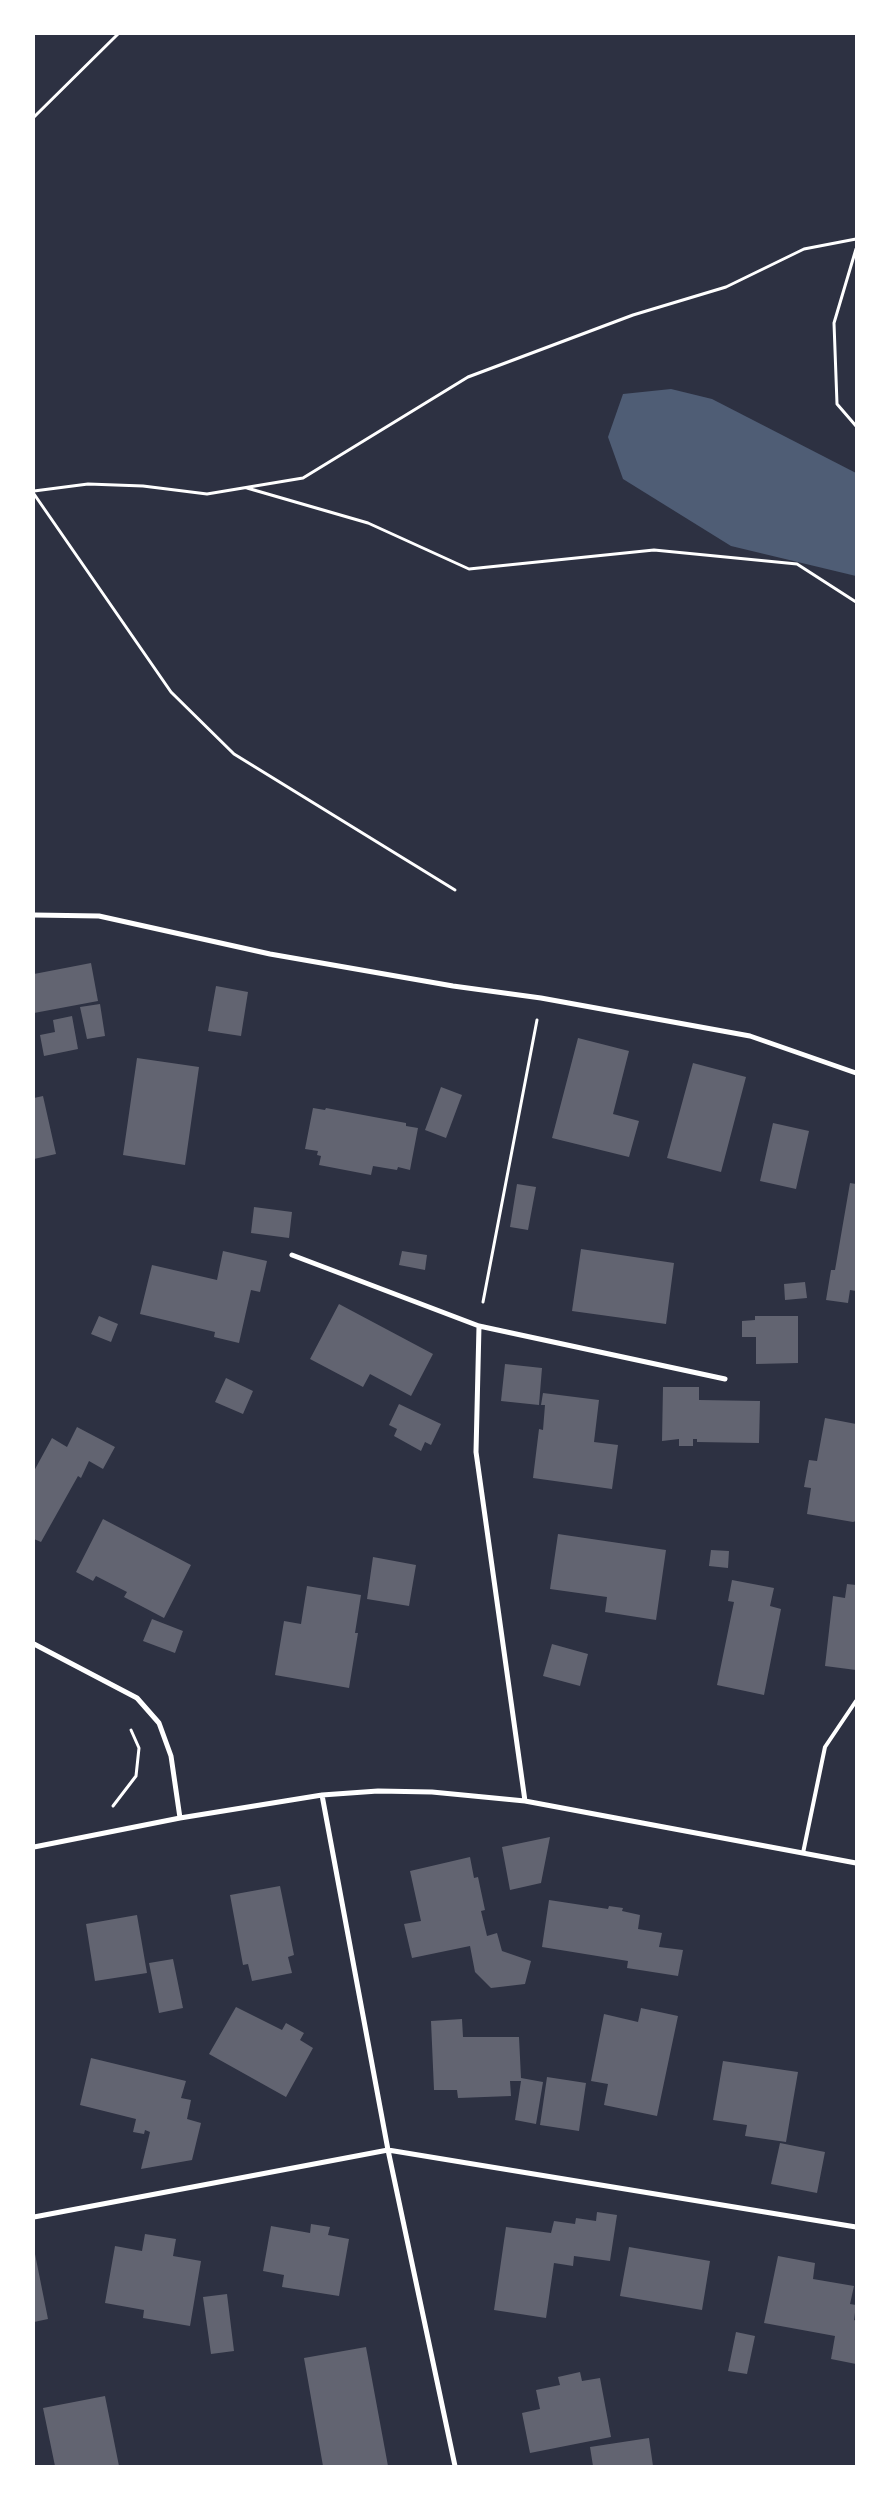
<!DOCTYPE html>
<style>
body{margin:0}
#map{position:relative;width:890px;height:2500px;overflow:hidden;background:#2d3142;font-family:Mulish,sans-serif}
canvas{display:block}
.frame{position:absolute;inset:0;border:35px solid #fff;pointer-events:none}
</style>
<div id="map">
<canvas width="890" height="2500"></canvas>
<div class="frame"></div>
</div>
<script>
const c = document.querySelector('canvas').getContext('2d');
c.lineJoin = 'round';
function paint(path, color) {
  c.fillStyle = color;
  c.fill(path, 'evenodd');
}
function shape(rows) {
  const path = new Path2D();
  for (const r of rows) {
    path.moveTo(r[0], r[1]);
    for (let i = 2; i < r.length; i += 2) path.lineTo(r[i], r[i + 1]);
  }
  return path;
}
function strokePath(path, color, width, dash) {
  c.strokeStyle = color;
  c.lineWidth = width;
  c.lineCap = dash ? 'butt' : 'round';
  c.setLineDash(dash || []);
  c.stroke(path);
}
paint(shape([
 [671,389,712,399,856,473,856,576,731,546,623,479,608,437,623,394]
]), '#4f5d75');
paint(shape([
 [91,963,98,1001,34,1013,34,974],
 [216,986,248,992,241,1036,208,1031],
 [100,1004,105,1036,87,1039,80,1007],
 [72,1016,78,1049,44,1056,40,1035,55,1032,53,1020],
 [578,1038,629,1051,613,1114,639,1121,629,1157,552,1138],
 [137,1058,199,1067,185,1165,123,1155],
 [693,1063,746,1077,721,1172,667,1158],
 [441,1087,462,1095,446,1138,425,1130],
 [43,1096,56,1154,34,1159,34,1098],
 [313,1108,325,1110,326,1108,406,1123,406,1126,418,1128,410,1170,398,1167,397,1170,373,1166,371,1175,319,1165,321,1156,317,1155,318,1151,305,1149],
 [773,1123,809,1131,796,1189,760,1181],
 [850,1183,856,1184,856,1291,850,1290,848,1303,826,1300,831,1270,835,1270],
 [517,1184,536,1187,528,1230,510,1227],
 [254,1207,292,1212,289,1238,251,1233],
 [581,1249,674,1263,666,1324,572,1311],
 [223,1251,267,1261,260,1292,251,1290,239,1343,214,1337,215,1332,140,1314,152,1265,217,1280],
 [402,1251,427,1255,425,1270,399,1265],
 [805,1282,807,1298,785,1300,784,1284],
 [339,1304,433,1354,411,1396,370,1374,363,1387,310,1359],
 [99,1316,118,1324,111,1342,91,1334],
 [755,1316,798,1316,798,1363,756,1364,756,1337,742,1337,742,1321,755,1320],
 [505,1364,542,1368,539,1405,501,1401],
 [226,1378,253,1391,243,1414,215,1402],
 [663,1387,699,1387,699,1400,760,1401,759,1443,697,1442,697,1439,693,1439,693,1446,679,1446,679,1439,662,1441],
 [543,1393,599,1400,594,1442,618,1445,612,1489,533,1478,539,1429,543,1430,545,1405,541,1405],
 [399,1404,441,1424,431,1445,425,1442,421,1451,394,1436,397,1429,389,1425],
 [825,1418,856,1424,856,1521,853,1522,807,1514,811,1488,804,1487,809,1460,817,1461],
 [77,1427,115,1447,103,1469,89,1461,81,1478,78,1476,41,1542,34,1539,34,1471,52,1438,67,1447],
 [103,1519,191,1565,164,1618,124,1597,127,1592,96,1576,93,1581,76,1572],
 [558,1534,666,1550,656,1620,605,1612,607,1597,550,1589],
 [711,1550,729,1551,728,1568,709,1566],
 [373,1557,416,1565,409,1606,367,1599],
 [732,1580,774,1588,770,1606,781,1609,764,1695,717,1685,734,1602,728,1601],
 [847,1584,856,1585,856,1670,825,1666,833,1596,845,1598],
 [307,1586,361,1595,355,1633,358,1633,349,1688,275,1675,284,1621,301,1624],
 [152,1619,183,1631,175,1653,143,1641],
 [552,1644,588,1654,580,1686,543,1676],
 [550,1837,541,1883,510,1890,502,1847],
 [470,1857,474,1878,478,1877,485,1910,481,1911,487,1936,497,1933,502,1951,531,1961,525,1984,491,1988,475,1972,470,1946,412,1958,404,1924,421,1921,410,1871],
 [280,1886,294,1955,288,1957,292,1973,252,1981,248,1964,243,1965,230,1895],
 [549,1900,608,1909,609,1906,623,1908,622,1911,640,1915,638,1929,662,1933,659,1947,683,1950,678,1976,627,1968,628,1961,542,1947],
 [137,1915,147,1973,95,1981,86,1924],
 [173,1959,183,2008,159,2013,149,1963],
 [236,2007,282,2030,286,2023,304,2033,300,2040,313,2048,286,2097,209,2054],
 [641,2008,678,2016,657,2116,604,2105,608,2084,591,2081,604,2014,638,2022],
 [462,2019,463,2037,519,2037,521,2078,543,2082,536,2124,515,2120,521,2081,510,2081,511,2096,458,2098,457,2090,434,2090,431,2021],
 [91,2058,186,2081,181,2098,191,2100,187,2119,201,2123,192,2160,141,2169,150,2132,145,2130,144,2134,133,2132,136,2119,80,2105],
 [723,2061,798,2072,786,2142,745,2136,747,2125,713,2120],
 [547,2077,586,2083,579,2131,540,2125],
 [780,2143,825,2152,817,2193,771,2184],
 [597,2212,617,2215,610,2261,574,2256,573,2266,554,2263,546,2318,494,2310,506,2227,551,2233,554,2221,575,2224,576,2218,596,2221],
 [311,2224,330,2227,328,2235,349,2239,339,2296,282,2287,284,2275,263,2271,271,2226,310,2233],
 [145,2234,176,2239,173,2256,201,2261,190,2326,143,2318,144,2310,105,2303,115,2246,142,2251],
 [629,2247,710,2261,702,2310,620,2296],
 [34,2249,48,2319,34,2322],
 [778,2256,815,2263,813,2279,854,2286,850,2304,856,2305,854,2320,856,2321,856,2364,831,2359,835,2336,764,2323],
 [227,2294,234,2351,211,2354,203,2297],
 [736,2332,755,2336,747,2374,728,2371],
 [366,2347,388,2466,323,2466,304,2358],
 [580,2372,582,2381,600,2378,611,2437,530,2453,522,2413,540,2409,536,2390,560,2385,558,2377],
 [105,2396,119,2466,55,2466,43,2408],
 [649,2438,653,2466,593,2466,590,2447]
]), '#626471');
strokePath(shape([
 [34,117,118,34],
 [856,249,834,323,837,404,856,426],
 [247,488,368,523,469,569,654,550,797,564,856,602],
 [34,491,88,484,143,486,207,494,303,478,468,377,633,315,726,287,804,249,856,239],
 [34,494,171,692,234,754,455,890],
 [483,1302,537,1020],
 [113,1806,136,1776,139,1748,131,1730]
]), '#fff', 3);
strokePath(shape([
 [803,1853,825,1747,856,1701]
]), '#fff', 4);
strokePath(shape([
 [34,915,99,916,270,954,453,986,541,998,750,1036,856,1073],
 [292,1255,479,1326,725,1379],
 [479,1326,476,1452,525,1801],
 [34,1644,137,1698,159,1723,171,1756,180,1818],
 [322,1795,388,2150,455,2466],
 [34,1847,180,1818,322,1795,378,1791,432,1792,525,1801,856,1863],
 [34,2217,388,2150,856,2227]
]), '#fff', 5);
</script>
